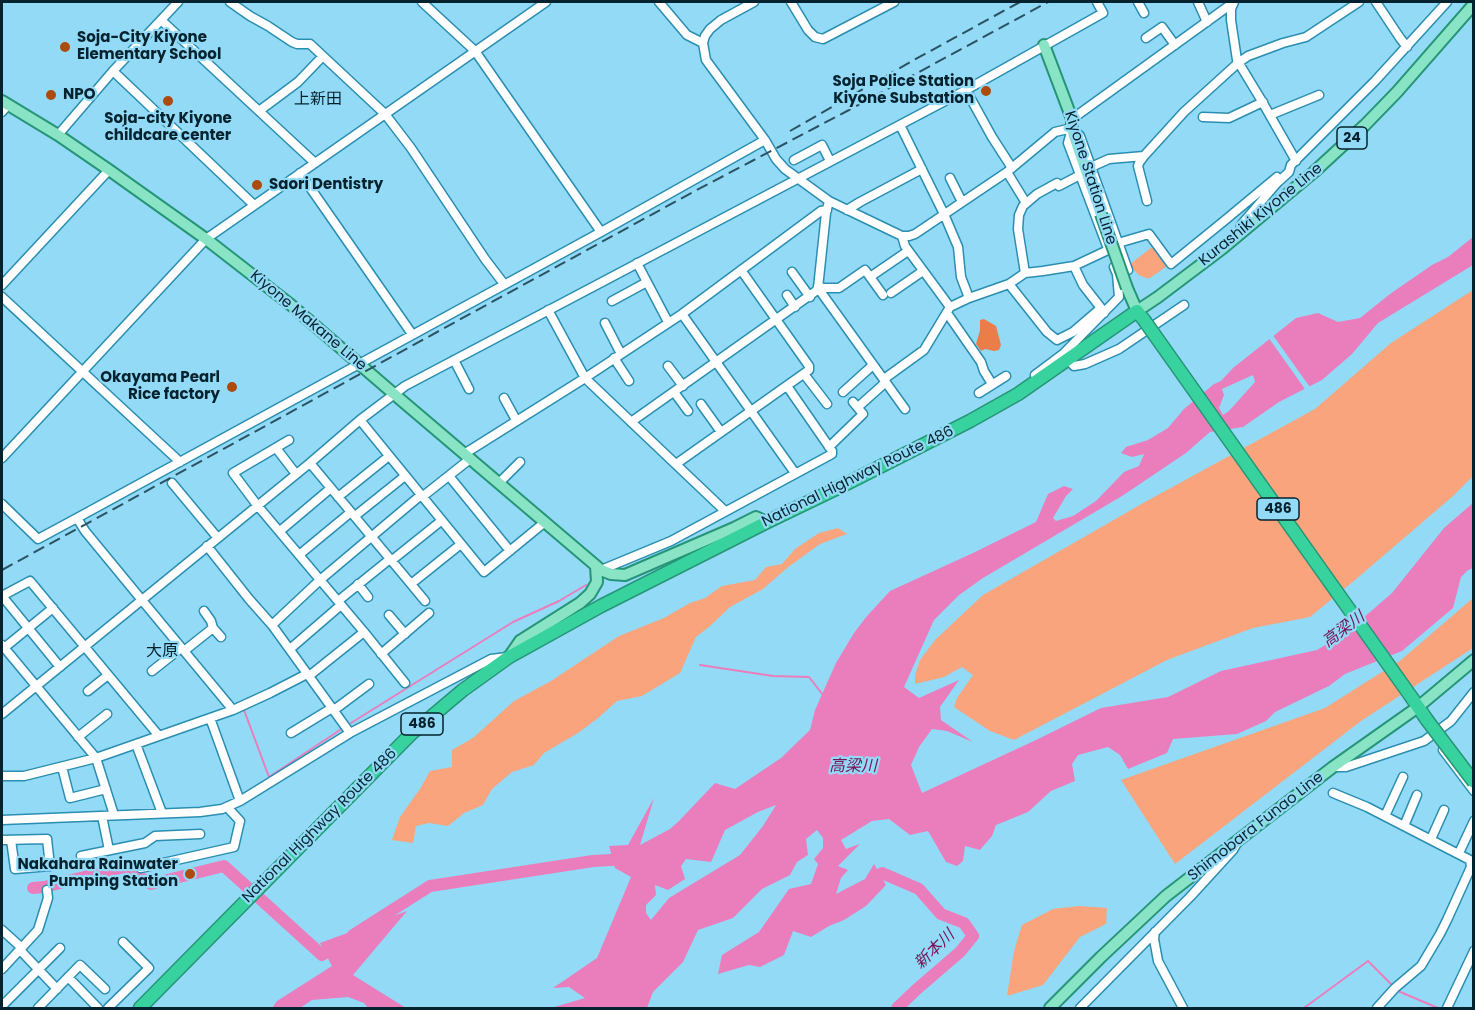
<!DOCTYPE html>
<meta charset="utf-8">
<style>
body{margin:0}
#map{position:relative;width:1475px;height:1010px;overflow:hidden;background:#93daf7;font-family:Poppins,sans-serif}
canvas{display:block}
.frame{position:absolute;inset:0;border:3px solid #05232e;pointer-events:none}
</style>
<div id="map">
<canvas width="1475" height="1010"></canvas>
<div class="frame"></div>
</div>
<script>
const c = document.querySelector('canvas').getContext('2d');
c.lineJoin = 'round';
function paint(path, color) {
  c.fillStyle = color;
  c.fill(path, 'evenodd');
}
function shape(rows) {
  const path = new Path2D();
  for (const r of rows) {
    path.moveTo(r[0], r[1]);
    for (let i = 2; i < r.length; i += 2) path.lineTo(r[i], r[i + 1]);
  }
  return path;
}
function strokePath(path, color, width, dash) {
  c.strokeStyle = color;
  c.lineWidth = width;
  c.lineCap = dash ? 'butt' : 'round';
  c.setLineDash(dash || []);
  c.stroke(path);
}
function write(font, color, halo, rows, align = 'center') {
  c.font = font + ' Poppins,"Noto Sans JP",sans-serif';
  c.lineWidth = 4.5;
  c.setLineDash([]);
  c.textBaseline = 'middle';
  c.strokeStyle = halo;
  c.fillStyle = color;
  for (const [text, x, y, turn = 0] of rows) {
    c.save();
    c.translate(x, y);
    c.rotate((+turn || 0) * Math.PI / 180);
    c.textAlign = isNaN(turn) ? turn : align;
    if (halo) c.strokeText(text, 0, 0);
    c.fillText(text, 0, 0);
    c.restore();
  }
}
paint(shape([
 [1152,247,1167,266,1150,278,1146,278,1139,275,1129,265],
 [1473,290,1473,476,1453,496,1355,580,1310,617,1253,628,1167,660,1014,740,990,731,954,707,957,698,973,675,962,667,944,677,915,684,915,675,920,660,935,640,983,595,1145,502,1315,409,1391,343],
 [838,528,847,534,820,544,787,568,763,589,730,607,710,626,696,637,680,673,642,696,617,701,598,718,578,733,544,753,534,765,512,772,492,789,483,805,464,813,448,826,429,823,416,826,413,843,392,840,400,817,420,789,430,771,452,767,452,750,473,738,514,701,551,681,619,636,664,618,690,603,705,598,722,586,755,580,766,567,782,564,795,549,819,533],
 [1473,598,1473,648,1361,721,1175,864,1121,780,1325,708,1401,660],
 [1079,906,1107,908,1106,924,1080,937,1043,985,1007,996,1014,951,1022,925,1053,909]
]), '#f9a47c');
paint(shape([
 [984,319,996,326,1001,345,999,350,994,351,985,349,981,351,976,344,980,330,980,320]
]), '#eb7e48');
paint(shape([
 [1473,237,1473,265,1378,323,1352,354,1322,380,1279,402,1243,427,1210,432,1186,453,1122,496,983,578,959,595,934,620,904,687,919,698,959,680,940,707,941,720,973,742,947,731,932,729,919,747,911,765,922,793,1036,740,1101,708,1168,697,1221,671,1317,650,1347,632,1392,593,1444,528,1473,503,1473,568,1468,570,1461,577,1453,608,1402,651,1345,674,1329,686,1275,712,1266,721,1237,734,1173,739,1167,753,1128,769,1120,755,1108,747,1078,755,1072,764,1075,781,1051,791,1028,812,996,825,992,836,980,850,965,846,963,861,957,866,946,862,928,831,910,835,889,819,872,821,841,840,846,849,860,844,838,866,848,870,841,878,836,894,865,879,874,864,886,885,866,906,844,920,829,926,811,937,793,931,784,955,760,967,749,965,718,974,722,955,759,932,789,889,811,884,818,864,814,859,823,848,823,838,817,830,806,839,808,855,797,862,790,875,762,889,733,918,698,930,683,962,653,992,647,1008,551,1008,585,998,569,987,553,988,597,958,631,877,615,868,609,846,628,845,654,798,640,845,670,829,679,821,715,783,735,789,781,758,810,730,815,710,836,663,854,633,867,616,890,591,973,553,1036,522,1048,494,1064,486,1073,489,1066,496,1053,518,1056,521,1073,516,1096,501,1124,472,1139,466,1144,454,1132,457,1121,453,1126,447,1148,440,1168,428,1184,409,1214,384,1221,381,1233,368,1296,318,1318,313,1338,322,1360,318,1390,294,1432,265,1448,257],
 [1253,375,1255,382,1229,411,1223,415,1219,408,1224,395,1222,389],
 [776,805,763,826,740,855,669,898,651,920,646,913,646,905,656,895,655,885,668,890,685,879,681,866,686,859,711,862,725,830,758,812],
 [407,911,353,975,406,1008,368,1008,364,1003,348,997,312,1000,300,1008,272,1008,277,1001,332,966,320,943]
]), '#ea7ebc');
paint(shape([
 [1272,334,1312,390,1307,392,1268,337]
]), '#93daf7');
strokePath(shape([
 [700,665,773,676,809,677,823,695],
 [243,710,244,710,269,777,340,730],
 [351,723,513,622,559,601,586,585],
 [1304,1008,1368,961,1398,991,1438,1008]
]), '#ea7ebc', 2);
strokePath(shape([
 [868,885,882,873,919,889,941,914,964,923,973,936,960,952,917,989,897,1008],
 [33,888,44,887,124,867,151,884,224,866,322,955,338,945],
 [353,935,430,886,593,861,628,859]
]), '#ea7ebc', 12);
const minor = shape([
 [230,2,250,16,268,26,292,42,297,44,310,44,385,114,411,148,485,259,504,284],
 [422,2,475,51,601,232],
 [659,2,687,35,703,43],
 [754,2,721,20,710,29,705,36,703,43,706,60,765,140,776,159,785,169,829,201,902,236,909,236,915,234,1007,172,1055,132,1072,128],
 [791,2,808,30,815,37,823,39,894,2],
 [1138,2,1144,13],
 [1198,2,1207,22],
 [1234,2,1231,9,1231,20,1237,60,1260,98,1296,161],
 [1376,2,1400,38,1407,47],
 [161,20,315,163],
 [1146,38,1162,27,1175,45],
 [113,71,254,205],
 [966,90,992,137,1012,168],
 [259,111,298,82,323,56],
 [2,112,8,105],
 [1270,115,1319,95],
 [1203,117,1229,118,1263,102],
 [1072,119,1230,5,1232,5],
 [900,125,944,214,958,247,961,277,969,298],
 [1072,128,1068,143,1107,246],
 [1072,128,1080,136,1128,270,1118,273],
 [58,135,113,71,178,2],
 [1144,156,1139,163,1138,166,1147,201],
 [794,160,822,145,830,161],
 [1091,167,1109,159,1144,156,1184,112,1238,63,1248,56,1283,43,1306,37,1359,2],
 [1007,172,1026,203],
 [300,173,412,334],
 [950,178,962,202],
 [847,210,860,202,922,169],
 [1240,234,1241,225,1277,183,1289,172,1291,165,1375,81,1447,2],
 [902,236,905,246,950,307,969,298,1009,284,1047,332,1057,340,1073,332,1101,308,1104,313],
 [1118,243,1149,234,1171,264,1224,221,1277,177],
 [637,263,668,322],
 [1074,266,1083,285,1101,308],
 [792,272,810,297],
 [1025,273,1043,271,1074,266,1108,250],
 [870,277,908,251],
 [1009,284,1025,273,1018,229,1019,215,1023,206,1037,194,1057,183,1059,186,1080,175],
 [2,285,109,170],
 [818,286,823,288,839,288,865,270,883,295],
 [818,288,905,409],
 [891,293,923,271],
 [787,295,795,307],
 [2,297,180,462],
 [612,301,647,282],
 [548,310,585,378,725,511],
 [947,313,981,362,984,371,992,384],
 [682,314,795,473],
 [605,323,621,354],
 [614,358,629,381],
 [454,360,469,389],
 [1068,360,1074,366,1085,364,1119,349,1184,305],
 [668,366,683,386],
 [804,374,827,404],
 [1035,375,1063,354,1119,297,1117,274,1114,267],
 [884,379,924,350,950,307],
 [674,392,688,411],
 [843,392,873,365],
 [979,393,1006,376],
 [504,398,516,420],
 [701,404,721,432],
 [858,407,886,382],
 [360,420,484,572,545,522],
 [631,422,816,291,818,288,826,213,828,205],
 [289,440,233,473,257,505,364,632,309,676],
 [829,447,863,414,853,402],
 [276,448,296,474],
 [464,454,585,378,682,314,821,211,827,210],
 [2,458,206,239,546,2],
 [310,463,411,584,461,544],
 [676,464,809,370,809,366,741,270],
 [449,476,510,551],
 [172,483,217,537],
 [499,483,520,462],
 [338,497,389,456],
 [422,497,470,459],
 [2,504,38,539,77,518,85,531,141,599,233,710],
 [355,516,405,476],
 [77,518,601,232,765,140],
 [280,531,331,488],
 [207,546,249,599,272,625,350,733],
 [299,555,351,512],
 [391,561,441,521],
 [601,570,671,541,832,454,832,451,787,386],
 [358,584,368,597],
 [411,584,425,601],
 [2,596,30,581,159,736],
 [2,596,60,667],
 [338,601,390,559],
 [204,611,211,621,213,628],
 [389,615,405,634],
 [272,625,320,580,421,495],
 [364,632,405,683],
 [2,645,96,758,114,815],
 [4,648,53,608],
 [290,649,341,605],
 [184,651,213,628,221,637],
 [381,654,429,613],
 [152,671,181,648],
 [88,691,108,675],
 [334,710,369,684],
 [2,714,310,463,360,420,405,386,966,90,1103,13,1097,2],
 [210,718,240,801],
 [291,733,332,708],
 [78,737,107,714],
 [136,744,162,813],
 [1443,750,1474,791],
 [62,767,70,798,106,789],
 [1334,767,1346,767,1424,741,1451,721,1474,692],
 [2,776,24,776,96,758,233,710,270,693,307,674],
 [1333,793,1367,807,1470,860,1471,867,1447,920,1440,934,1421,966,1395,988,1377,1008],
 [102,816,109,850],
 [1385,816,1403,777],
 [2,820,200,812,222,809,240,801,350,733,491,659,507,657],
 [1404,826,1417,795],
 [1431,839,1444,810],
 [2,840,47,839,50,866,15,869,11,840],
 [1459,853,1474,821],
 [81,856,145,843,155,836,200,834],
 [141,868,234,847,240,821,227,807],
 [2,930,22,948],
 [1155,932,1154,939,1158,961,1183,1008],
 [20,950,57,989],
 [2,969,38,930,48,898,47,890],
 [68,977,98,1008],
 [2,1006,60,948],
 [38,1008,80,965,105,989],
 [108,1008,149,968,123,942],
 [1080,1008,1190,897,1233,850,1237,843],
 [1447,1008,1474,951]
]);
const major = shape([
 [1044,45,1072,119,1072,128,1074,136,1101,214],
 [2,101,58,135,109,170,206,239,291,305,394,394,601,570,611,574,625,575,734,528,756,517,767,522],
 [1127,288,1137,311,1158,297,1223,248,1314,172,1365,125,1397,92,1474,4],
 [509,657,520,641,580,603,590,594,597,582,596,566],
 [1050,1008,1101,957,1166,896,1333,767,1418,707,1474,660]
]);
const highway = shape([
 [1412,698,1427,720],
 [140,1008,412,733,463,690,509,657,601,606,767,522,844,485,970,421,1018,394,1137,311,1144,320]
]);
strokePath(minor, '#2a8eb0', 11);
strokePath(major, '#269577', 14);
strokePath(highway, '#269577', 15);
strokePath(minor, '#fff', 8);
strokePath(major, '#88e4c5', 10);
strokePath(highway, '#38d29f', 12);
strokePath(shape([
 [790,131,912,61,1020,2],
 [2,570,693,192,849,110,1048,2]
]), '#2a5262', 2, [12, 6]);
const majorBridge = shape([
 [1101,214,1127,288]
]);
const highwayBridge = shape([
 [1144,320,1412,698],
 [1427,720,1474,782]
]);
strokePath(majorBridge, '#269577', 14, []);
strokePath(highwayBridge, '#269577', 15, []);
strokePath(majorBridge, '#88e4c5', 10);
strokePath(highwayBridge, '#38d29f', 12);
for (const [x, y, r, color] of [
 [65,47,6,"#ad4b0d"],
 [986,91,6,"#ad4b0d"],
 [51,95,6,"#ad4b0d"],
 [168,101,6,"#ad4b0d"],
 [257,185,6,"#ad4b0d"],
 [232,387,6,"#ad4b0d"],
 [190,874,6,"#ad4b0d"]
]) {
  const dot = new Path2D();
  dot.arc(x, y, r, 0, 2 * Math.PI);
  c.fillStyle = color;
  c.fill(dot);
  strokePath(dot, '#93daf7', 2);
}
for (const [x, y, w] of [
 [1352,138,30],
 [1278,509,42],
 [422,724,42]
]) {
  const box = new Path2D();
  box.roundRect(x - w / 2, y - 11, w, 22, 4.5);
  c.fillStyle = '#93daf7';
  c.fill(box);
  strokePath(box, '#05232e', 1.5);
}
write('bold 14px', '#05232e', null, [
 ["24",1352,138],
 ["486",1278,509],
 ["486",422,724]
]);
write('bold 15px', '#05232e', '#93daf7', [
 ["Soja-City Kiyone",77,38],
 ["Elementary School",77,55],
 ["Soja Police Station",974,82,"right"],
 ["Kiyone Substation",974,99,"right"],
 ["NPO",63,95],
 ["Soja-city Kiyone",168,119,"center"],
 ["childcare center",168,136,"center"],
 ["Saori Dentistry",269,185],
 ["Okayama Pearl",220,378,"right"],
 ["Rice factory",220,395,"right"],
 ["Nakahara Rainwater",178,865,"right"],
 ["Pumping Station",178,882,"right"]
], 'left');
write('15px', '#05232e', '#93daf7', [
 ["Kiyone Station Line",1090,178,72],
 ["Kurashiki Kiyone Line",1261,215,-39],
 ["Kiyone Makane Line",308,321,40],
 ["National Highway Route 486",858,477,-26],
 ["National Highway Route 486",320,826,-45],
 ["Shimobara Funao Line",1256,827,-38]
]);
write('16px', '#05232e', '#93daf7', [
 ["上新田",318,100],
 ["大原",162,652]
]);
write('italic 16px', '#751454', '#93daf7', [
 ["高梁川",1344,630,-37],
 ["高梁川",853,767],
 ["新本川",935,950,-44]
]);
</script>
